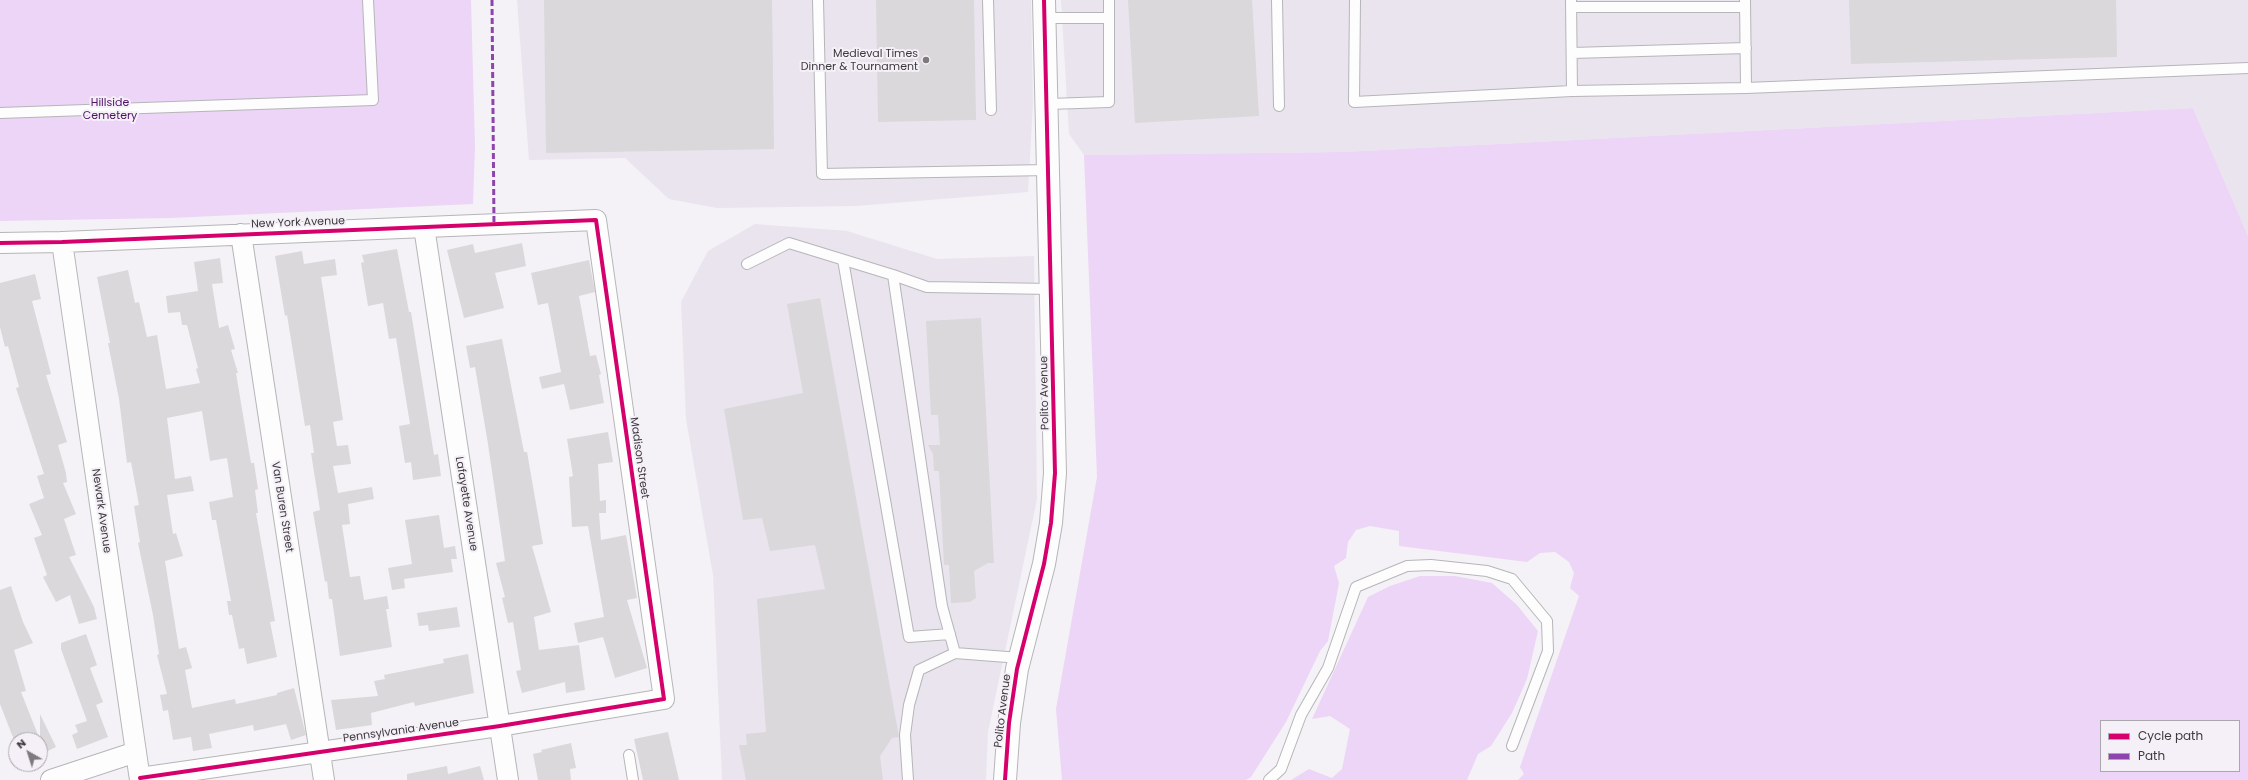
<!DOCTYPE html>
<style>
body{margin:0}
#map{position:relative;width:2248px;height:780px;overflow:hidden;background:#f4f2f6;font-family:Poppins,sans-serif}
canvas{display:block}
.legend{position:absolute;left:2100px;top:720px;width:140px;height:52px;box-sizing:border-box;background:#f5f0f8;border:1px solid #aba7ae;margin:0;padding:5px 7px;list-style:none;font-size:12px;color:#3d3a3e}
.legend li{display:flex;align-items:center;gap:8px;height:20px}
.legend b{width:20px;border:1px solid #aba7ae}
.north{position:absolute;left:8px;top:732px;width:40px;height:40px;box-sizing:border-box;background:#f5f0f8;border:1px solid #aba7ae;border-radius:50%;rotate:321deg;font-size:11px;font-weight:700;line-height:16px;text-align:center;color:#3d3a3e}
.north::after{content:'';display:block;margin:auto;width:14px;height:18px;background:#7d7a7e;clip-path:polygon(50% 0,100% 100%,50% 72%,0 100%)}
</style>
<div id="map">
<canvas width="2248" height="780"></canvas>
<ul class="legend">
<li><b style="height:5px;background:#d6006c"></b>Cycle path</li>
<li><b style="height:5px;background:#8e44ad"></b>Path</li>
</ul>
<div class="north">N</div>
</div>
<script>
const c = document.querySelector('canvas').getContext('2d');
c.lineJoin = 'round';
function paint(path, color) {
  c.fillStyle = color;
  c.fill(path, 'evenodd');
}
function shape(rows) {
  const path = new Path2D();
  for (const r of rows) {
    path.moveTo(r[0], r[1]);
    for (let i = 2; i < r.length; i += 2) path.lineTo(r[i], r[i + 1]);
  }
  return path;
}
function strokePath(path, color, width, dash) {
  c.strokeStyle = color;
  c.lineWidth = width;
  c.lineCap = dash ? 'butt' : 'round';
  c.setLineDash(dash || []);
  c.stroke(path);
}
function write(font, color, halo, rows, align = 'center') {
  c.font = font + ' Poppins,sans-serif';
  c.lineWidth = 4;
  c.setLineDash([]);
  c.textBaseline = 'middle';
  c.strokeStyle = halo;
  c.fillStyle = color;
  for (const [text, x, y, turn = 0] of rows) {
    c.save();
    c.translate(x, y);
    c.rotate((+turn || 0) * Math.PI / 180);
    c.textAlign = isNaN(turn) ? turn : align;
    if (halo) c.strokeText(text, 0, 0);
    c.fillText(text, 0, 0);
    c.restore();
  }
}
paint(shape([
 [517,0,1031,0,1033,103,1028,192,856,206,717,208,669,199,625,158,529,160],
 [1061,0,2248,0,2248,236,2193,108,1343,152,1084,155,1069,134],
 [755,224,847,231,937,259,1034,256,1037,499,988,732,986,780,722,780,713,575,686,419,681,302,708,251]
]), '#eae4ee');
paint(shape([
 [0,0,471,0,475,146,473,204,171,218,0,221],
 [2193,108,2248,236,2248,780,1518,780,1524,774,1520,767,1579,596,1570,588,1574,573,1569,562,1555,552,1540,553,1527,562,1399,546,1399,531,1370,526,1356,530,1348,542,1346,558,1334,566,1339,583,1328,641,1320,651,1286,722,1251,777,1246,780,1062,780,1056,709,1097,477,1084,155,1343,152],
 [2101,721,2239,721,2239,771,2101,771],
 [1420,576,1455,576,1492,583,1517,605,1538,631,1527,679,1512,713,1491,746,1478,754,1467,780,1291,780,1309,769,1332,778,1342,769,1350,729,1330,716,1312,719,1368,597,1390,586]
]), '#ecd5f6');
paint(shape([
 [544,0,772,0,774,149,546,153],
 [876,0,974,0,976,120,878,122],
 [1128,0,1252,0,1259,116,1135,123],
 [1849,0,2116,0,2117,57,1851,64],
 [522,243,526,266,495,273,504,308,464,318,447,250,473,244,475,253],
 [397,249,409,312,411,312,434,455,438,454,441,476,413,480,411,462,405,463,399,426,410,424,396,338,389,339,383,303,368,306,361,263,364,262,362,255],
 [302,251,304,264,335,259,337,275,321,277,343,420,333,422,337,446,348,445,351,464,333,466,338,493,372,487,374,499,348,504,350,524,342,525,350,577,360,576,364,600,387,596,389,609,386,609,392,647,340,656,332,599,329,599,327,581,325,582,313,512,320,510,311,453,314,453,310,425,305,426,287,315,285,316,275,256],
 [220,258,223,283,212,284,219,328,228,325,235,349,231,350,238,373,236,373,251,463,254,463,258,489,255,490,258,513,256,513,275,621,270,622,277,657,247,664,244,648,239,649,232,615,229,615,227,601,231,601,216,520,212,520,209,502,233,497,227,458,210,461,202,411,167,418,175,479,191,476,194,491,167,495,173,534,176,533,183,556,165,561,179,649,186,647,192,668,185,670,192,708,235,699,236,704,277,695,277,693,294,688,306,735,291,740,286,724,254,731,253,725,209,734,212,748,193,751,191,737,173,740,168,710,163,711,160,695,167,694,157,655,159,654,153,615,138,543,140,542,134,506,139,505,131,462,127,463,119,399,108,343,110,343,97,277,128,270,135,303,139,302,147,337,157,335,166,389,200,383,196,369,198,368,187,325,182,325,180,312,168,313,166,296,198,291,194,262],
 [589,260,595,292,579,296,590,356,596,355,601,374,599,375,604,403,570,410,564,384,542,389,539,377,561,372,548,303,538,305,531,273],
 [35,274,41,299,32,301,51,374,46,375,67,442,58,445,66,473,67,482,63,483,76,514,64,519,76,555,69,557,94,607,97,619,79,624,70,595,56,602,43,577,47,575,34,538,42,535,29,504,44,498,37,476,44,474,16,388,19,387,8,346,5,347,0,327,0,283],
 [820,298,899,737,892,738,880,756,883,780,746,780,739,745,747,745,746,734,766,732,757,599,825,589,815,545,770,551,762,518,743,520,724,409,803,393,787,304],
 [981,318,994,563,988,563,974,571,976,598,970,602,951,603,949,565,944,565,939,471,934,471,933,454,928,445,940,445,938,415,931,415,926,321],
 [502,339,524,452,527,452,543,544,532,546,551,612,534,617,539,650,579,645,585,690,566,693,565,682,522,693,516,671,521,670,513,622,508,623,502,598,505,597,496,563,505,561,488,444,475,367,470,368,466,346],
 [608,432,613,462,598,464,600,501,606,500,606,513,599,513,601,540,626,535,637,598,627,600,647,668,615,678,603,637,578,643,574,623,604,617,588,526,572,527,569,477,573,476,567,439],
 [439,515,444,548,455,546,457,559,451,559,453,572,404,579,405,588,392,590,388,568,412,564,405,520],
 [11,586,23,622,33,643,14,650,26,691,21,692,40,740,14,740,0,704,0,590],
 [457,607,460,627,429,631,428,625,419,626,417,613],
 [86,634,97,665,90,668,103,702,96,705,108,737,77,749,72,735,78,732,75,725,87,721,61,649,61,643],
 [468,654,474,693,415,706,414,702,371,713,372,725,336,730,331,700,378,696,374,681,385,679,384,675,444,663,443,659],
 [40,714,56,747,40,755],
 [668,732,679,780,643,780,634,739],
 [571,743,576,768,570,769,571,780,538,780,533,754,542,752,541,750],
 [447,766,448,774,480,766,484,780,407,780,407,774]
]), '#dad8db');
const service = shape([
 [818,0,822,174,1049,170],
 [988,0,991,110],
 [1277,0,1279,106],
 [1355,0,1354,102,1572,91,1571,0],
 [1745,0,1746,88,2248,68],
 [1571,7,1745,7],
 [1045,18,1109,18],
 [1572,53,1746,48],
 [1572,91,1746,88],
 [1048,104,1109,102,1109,0],
 [0,113,373,100,368,0],
 [843,260,909,637,950,634],
 [747,264,789,243,893,275,942,606,955,653,1020,658],
 [893,275,927,287,1052,289],
 [629,755,633,780],
 [908,780,905,735,909,705,919,670,955,653],
 [1269,780,1281,769,1301,715,1328,668,1356,587,1407,566,1431,565,1487,571,1512,579,1547,621,1548,651,1512,746]
]);
const minor = shape([
 [424,227,508,780],
 [241,234,324,780],
 [62,242,140,780],
 [0,243,62,242,596,220,664,699,500,726,140,778],
 [51,780,136,752]
]);
const tertiary = shape([
 [1005,780,1009,723,1017,669,1044,564,1051,523,1055,473,1044,0]
]);
strokePath(service, '#b6b5b8', 12);
strokePath(minor, '#b6b5b8', 22);
strokePath(tertiary, '#b6b5b8', 24);
strokePath(service, '#fdfdfe', 10);
strokePath(minor, '#fdfdfe', 20);
strokePath(tertiary, '#fdfdfe', 22);
strokePath(shape([
 [492,0,494,224]
]), '#8e44ad', 3, [6, 3]);
strokePath(shape([
 [0,243,62,242,596,220,664,699,500,726,140,778],
 [1005,780,1009,723,1017,669,1044,564,1051,523,1055,473,1044,0]
]), '#d6006c', 4);
for (const [x, y, r, color] of [
 [926,60,4,"#7d7a7e"]
]) {
  const dot = new Path2D();
  dot.arc(x, y, r, 0, 2 * Math.PI);
  c.fillStyle = color;
  c.fill(dot);
  strokePath(dot, '#f5f0f8', 1.5);
}
write('11px', '#3d3a3e', '#f5f0f8', [
 ["Medieval Times",918,54],
 ["Dinner & Tournament",918,67]
], 'right');
write('11px', '#501266', '#f5f0f8', [
 ["Hillside",110,103],
 ["Cemetery",110,116]
]);
write('11px', '#3d3a3e', '#f5f0f8', [
 ["New York Avenue",298,223,-2],
 ["Polito Avenue",1045,393,-91],
 ["Madison Street",639,458,82],
 ["Lafayette Avenue",466,504,81],
 ["Van Buren Street",282,507,81],
 ["Newark Avenue",101,511,82],
 ["Polito Avenue",1003,711,-83],
 ["Pennsylvania Avenue",401,731,-8]
]);
</script>
